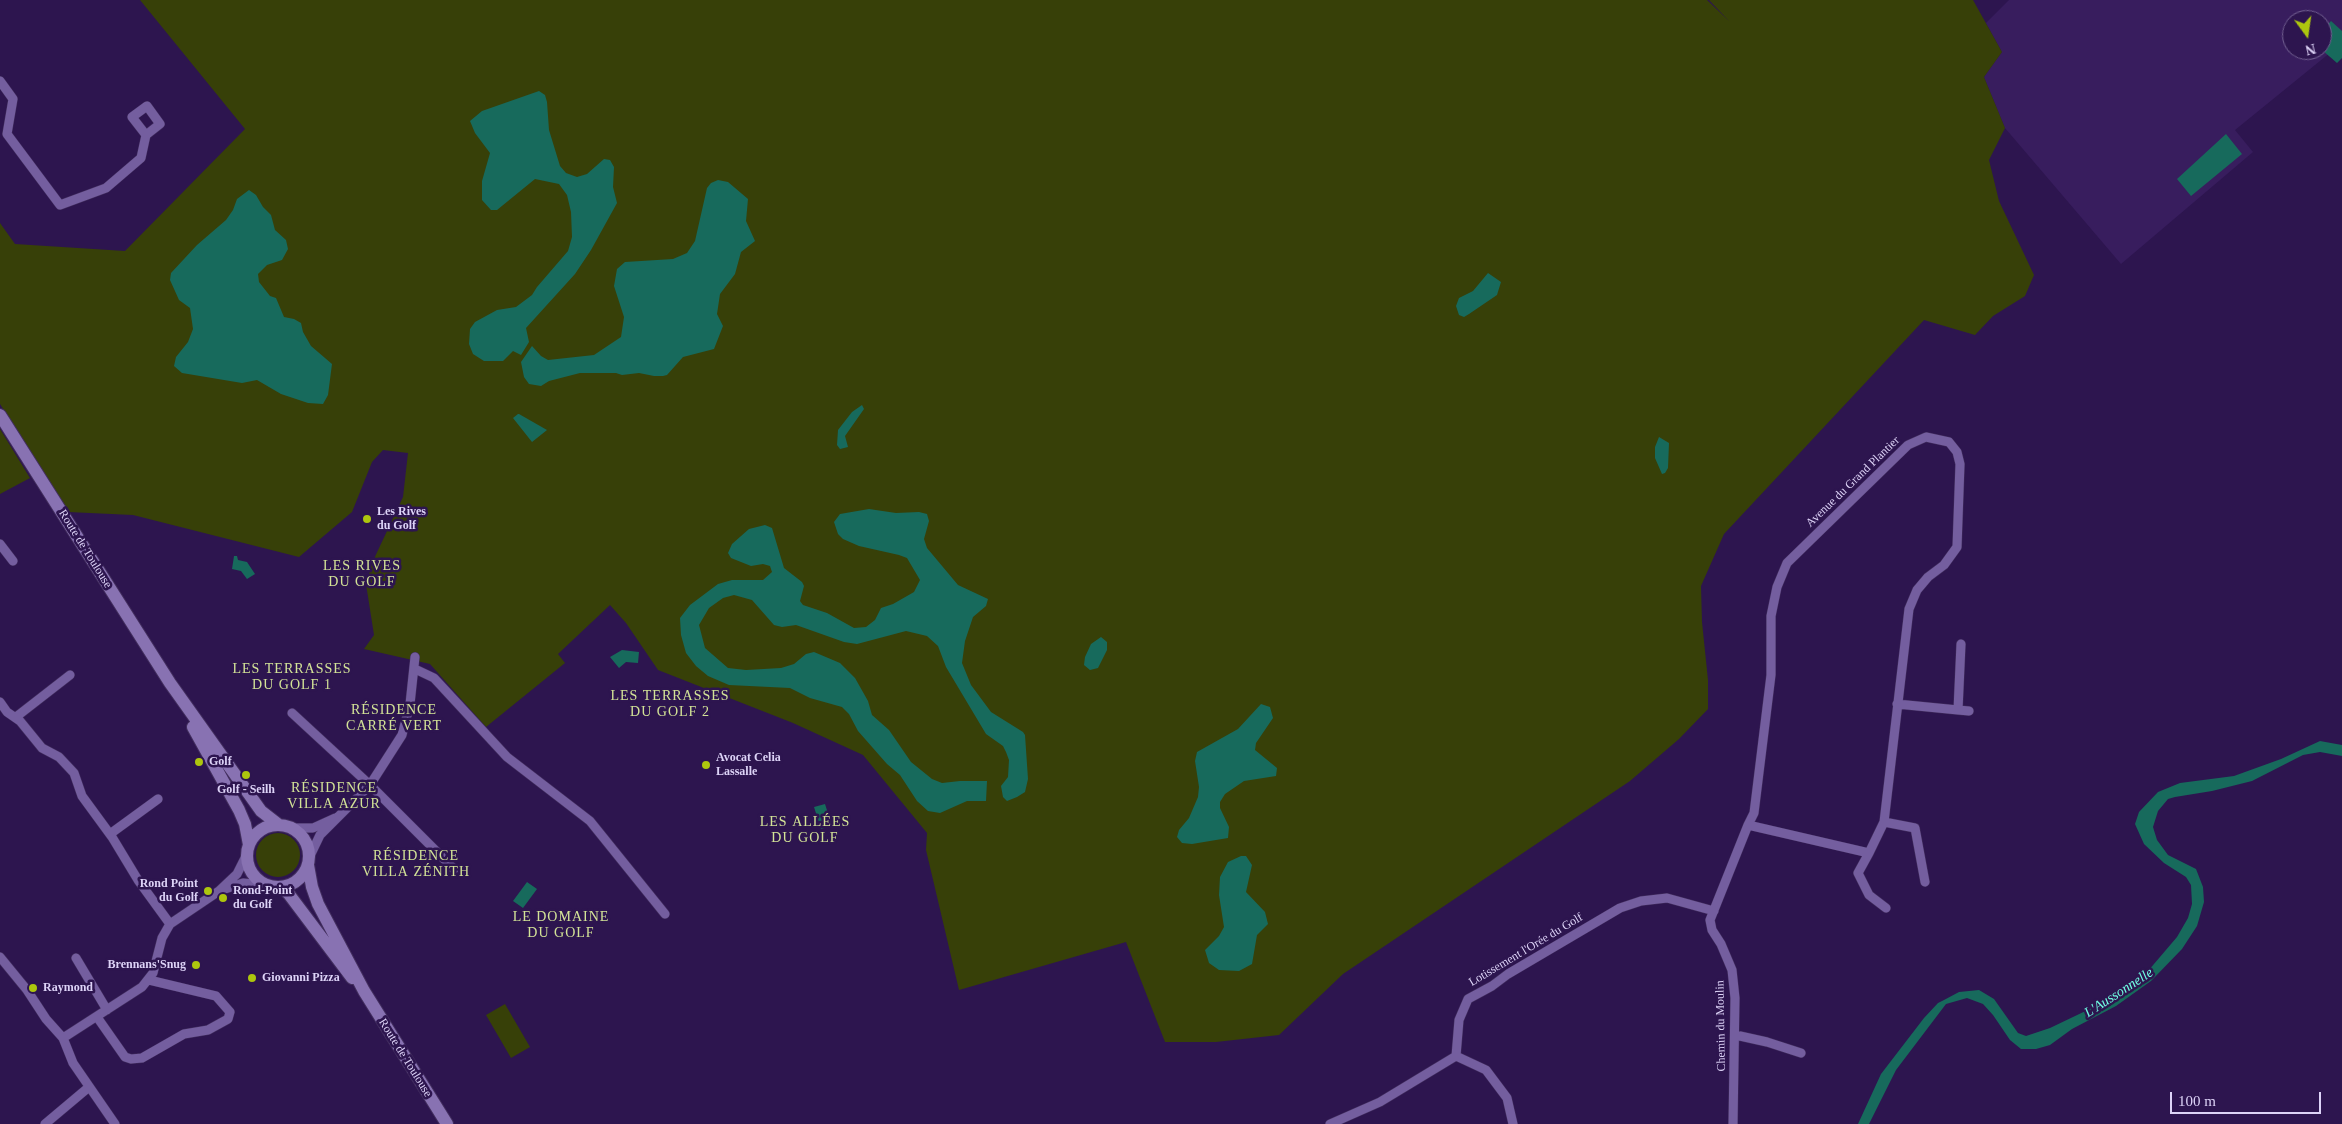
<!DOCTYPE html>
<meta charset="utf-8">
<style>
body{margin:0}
#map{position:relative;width:2342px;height:1124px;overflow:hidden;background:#2d154f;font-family:"Times New Roman",serif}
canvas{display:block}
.north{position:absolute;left:2282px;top:10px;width:50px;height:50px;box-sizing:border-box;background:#2d154f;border:1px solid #736192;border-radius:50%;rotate:166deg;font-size:14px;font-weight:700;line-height:20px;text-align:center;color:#ddd3f7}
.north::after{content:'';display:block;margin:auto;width:18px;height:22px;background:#adc60e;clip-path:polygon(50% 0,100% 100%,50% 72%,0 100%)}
.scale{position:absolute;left:2170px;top:1092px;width:151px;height:22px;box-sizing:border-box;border:2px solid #ddd3f7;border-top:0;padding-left:6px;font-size:15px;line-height:18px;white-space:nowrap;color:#ddd3f7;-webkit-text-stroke:4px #2d154f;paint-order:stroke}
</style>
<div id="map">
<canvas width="2342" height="1124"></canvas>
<div class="north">N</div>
<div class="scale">100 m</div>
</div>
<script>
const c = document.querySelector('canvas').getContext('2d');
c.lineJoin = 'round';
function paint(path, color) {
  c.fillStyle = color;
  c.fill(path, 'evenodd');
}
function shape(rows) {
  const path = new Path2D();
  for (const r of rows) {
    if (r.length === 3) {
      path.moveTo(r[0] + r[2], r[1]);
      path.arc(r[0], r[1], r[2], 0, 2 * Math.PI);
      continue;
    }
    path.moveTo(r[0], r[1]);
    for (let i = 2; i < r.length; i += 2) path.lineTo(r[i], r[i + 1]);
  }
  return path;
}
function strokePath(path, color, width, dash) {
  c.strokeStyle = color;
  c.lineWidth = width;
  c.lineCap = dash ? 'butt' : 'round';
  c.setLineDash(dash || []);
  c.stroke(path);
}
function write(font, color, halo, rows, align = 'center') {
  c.font = font + ' "Times New Roman",serif';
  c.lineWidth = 5;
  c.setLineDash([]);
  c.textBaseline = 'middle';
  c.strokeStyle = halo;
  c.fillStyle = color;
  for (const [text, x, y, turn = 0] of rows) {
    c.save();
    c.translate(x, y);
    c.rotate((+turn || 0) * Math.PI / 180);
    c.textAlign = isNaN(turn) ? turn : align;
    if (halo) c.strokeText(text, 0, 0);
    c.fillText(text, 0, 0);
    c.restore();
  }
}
paint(shape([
 [2009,0,2342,0,2342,40,2331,52,2235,130,2253,152,2121,264,2005,128,1984,77,2002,52,1986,23],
 [2292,20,2322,20,2322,50,2292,50]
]), '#381d5e');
paint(shape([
 [140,0,1707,0,1729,21,1709,0,1973,0,2002,52,1984,77,2005,128,1989,160,1999,201,2034,275,2025,296,1993,316,1975,335,1924,320,1724,534,1701,586,1702,622,1708,680,1708,709,1679,739,1630,781,1343,974,1279,1035,1216,1042,1165,1042,1126,942,959,990,926,850,927,833,863,755,793,723,658,670,626,623,610,605,558,654,565,663,486,727,430,664,364,649,374,635,366,584,372,563,403,497,408,453,383,450,372,462,352,512,299,557,133,515,68,512,0,404,0,223,15,244,125,251,245,129],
 [0,429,30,478,0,494],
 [278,855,22],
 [505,1004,530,1047,511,1058,486,1015]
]), '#374008');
paint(shape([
 [2331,21,2342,31,2342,58,2337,63,2322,50,2322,31],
 [539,91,545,95,547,102,549,130,560,166,566,173,577,177,587,174,604,159,610,160,614,167,613,187,617,203,591,250,575,274,526,328,529,342,521,355,513,351,503,361,484,361,473,354,469,344,470,329,475,322,497,310,516,307,532,295,537,287,568,251,572,237,571,212,567,195,559,184,535,179,497,210,491,210,482,200,482,181,490,153,475,133,470,121,482,111],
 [2226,134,2242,154,2191,196,2177,179],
 [718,180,728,182,748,199,746,221,755,241,741,252,735,274,720,294,717,314,723,326,714,349,683,357,667,375,663,376,654,376,639,373,622,375,616,373,580,373,549,381,541,386,529,384,524,377,521,362,532,346,541,356,548,360,594,355,621,337,624,317,614,286,617,269,625,262,673,259,687,253,695,241,707,188,711,183],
 [249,190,256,195,263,207,271,215,275,230,286,240,288,249,282,260,267,265,258,274,259,282,270,296,276,298,284,317,294,319,301,323,303,332,311,346,332,364,328,395,323,404,308,403,281,394,257,380,242,383,182,373,174,366,176,357,188,342,193,329,190,308,179,300,170,280,171,273,197,245,226,220,233,210,237,199],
 [1488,273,1501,282,1497,295,1469,314,1464,317,1459,315,1456,306,1459,298,1473,291],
 [862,405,864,409,845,436,848,447,840,449,837,445,838,430,852,412],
 [518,414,519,414,547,430,532,442,513,418],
 [1659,437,1669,443,1668,468,1665,473,1662,474,1655,458,1655,447],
 [869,509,896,513,919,512,927,514,929,521,924,539,927,548,958,585,988,599,986,606,973,617,965,641,962,663,971,685,991,712,1023,732,1025,735,1028,779,1025,792,1017,797,1007,801,1003,797,1001,786,1008,777,1009,760,1006,752,1003,746,986,734,946,667,938,646,927,636,906,631,857,644,844,642,796,625,782,627,774,625,752,600,734,595,723,598,709,608,699,625,705,648,728,668,746,670,781,668,794,664,806,654,814,652,840,663,855,678,868,701,872,715,889,730,911,762,932,779,942,783,960,781,987,781,986,801,967,801,940,813,928,811,917,801,900,775,887,764,858,731,849,714,842,707,810,698,790,688,729,685,708,676,696,666,686,653,681,635,680,618,690,605,718,584,732,580,763,580,772,572,770,566,763,564,751,566,731,558,728,553,732,544,749,529,765,525,772,528,784,568,802,582,804,586,800,601,803,605,827,613,854,628,866,627,875,620,881,608,893,604,914,592,920,580,907,558,899,555,859,546,843,539,838,534,834,522,840,514],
 [234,556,237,556,238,560,247,562,255,574,247,579,241,571,232,569],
 [1101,637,1107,642,1107,650,1098,668,1090,670,1084,665,1085,657,1091,644],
 [622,650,639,652,638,663,626,662,619,668,610,657],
 [1261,704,1270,707,1273,718,1256,743,1255,750,1277,768,1276,776,1244,781,1225,794,1220,802,1220,808,1229,827,1228,838,1192,844,1182,843,1177,837,1179,830,1189,818,1198,797,1199,787,1195,761,1197,752,1238,729],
 [2320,741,2342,745,2342,756,2320,752,2303,755,2252,781,2212,791,2175,797,2168,799,2158,811,2153,827,2157,840,2168,855,2196,869,2203,887,2204,902,2197,926,2182,949,2151,981,2116,1006,2072,1029,2050,1045,2036,1049,2021,1049,2010,1040,1993,1015,1983,1004,1967,998,1946,1004,1896,1070,1869,1124,1858,1124,1881,1074,1924,1018,1938,1003,1944,1000,1959,992,1979,990,1994,999,2018,1033,2026,1036,2050,1028,2096,1006,2134,982,2148,971,2177,937,2188,918,2192,904,2191,885,2186,877,2164,863,2144,844,2135,824,2139,812,2158,792,2180,783,2234,776,2281,759],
 [825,804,832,826,821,829,814,807],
 [1241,856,1246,856,1252,865,1246,892,1265,912,1268,924,1257,935,1252,964,1239,971,1219,970,1209,963,1205,950,1219,936,1224,927,1219,895,1220,877,1228,862],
 [527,882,537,889,523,908,513,901]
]), '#176a5c');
const minor = shape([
 [0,81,13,99,7,134,60,205,106,188,141,158,146,135,160,124,147,106,132,117,146,135],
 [0,544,13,561],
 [1961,644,1958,710,1969,711],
 [415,669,434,678,507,757,590,821,665,914],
 [0,702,7,712,20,721,42,748,59,757,74,773,82,796,112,837,138,880,170,924],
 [1897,704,1958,710],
 [292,713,370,785,454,869],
 [16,717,70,675],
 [1884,822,1915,828,1925,882],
 [292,828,313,828,335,818],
 [110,834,158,799],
 [1869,853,1858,873,1869,895,1886,908],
 [309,858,320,835,370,785,402,735,410,704,415,657],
 [219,891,243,883,266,885],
 [0,957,27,990,46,1019,63,1038,73,1063,115,1124],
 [76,958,107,1010],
 [97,1017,125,1057,131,1059,142,1058,184,1034,208,1030,228,1019,230,1012,216,996,149,980],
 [1736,1037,1740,1036,1767,1042,1801,1053],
 [63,1038,142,987,153,973,162,938,170,924,219,891,237,874,247,854],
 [1456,1056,1486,1070,1507,1098,1513,1124],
 [45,1124,89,1087],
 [1330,1124,1380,1102,1456,1056,1459,1020,1468,999,1492,986,1508,974,1620,908,1641,901,1667,898,1714,911],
 [1733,1124,1735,998,1732,970,1721,944,1712,930,1710,920,1748,825,1754,813,1771,675,1771,616,1777,587,1787,563,1908,445,1926,437,1949,442,1957,452,1960,464,1957,547,1944,565,1928,577,1917,590,1909,609,1884,822,1869,853,1748,825]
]);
const secondary = shape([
 [0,415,170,683,261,811,279,825],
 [193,727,239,810,245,824,249,845],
 [278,856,31],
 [308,865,312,887,318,904,364,991,447,1124],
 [279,887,288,893,352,978]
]);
strokePath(minor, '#422e5e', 10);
strokePath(secondary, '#422e5e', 14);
strokePath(minor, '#745e9f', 9);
strokePath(secondary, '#8872b2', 12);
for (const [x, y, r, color] of [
 [367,519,5,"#adc60e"],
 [199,762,5,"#adc60e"],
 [706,765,5,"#adc60e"],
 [246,775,5,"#adc60e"],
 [208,891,5,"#adc60e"],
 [223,898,5,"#adc60e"],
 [196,965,5,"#adc60e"],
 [252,978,5,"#adc60e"],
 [33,988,5,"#adc60e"]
]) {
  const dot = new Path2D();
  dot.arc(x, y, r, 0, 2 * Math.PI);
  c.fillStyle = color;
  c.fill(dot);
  strokePath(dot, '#2d154f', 2);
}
write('12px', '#ddd3f7', '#2d154f', [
 ["Avenue du Grand Plantier",1853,482,-44],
 ["Route de Toulouse",85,549,58],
 ["Lotissement l'Orée du Golf",1526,950,-31],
 ["Chemin du Moulin",1721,1026,-91],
 ["Route de Toulouse",405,1058,58]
]);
write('bold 12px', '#ddd3f7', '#2d154f', [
 ["Les Rives",377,512],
 ["du Golf",377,526],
 ["Avocat Celia",716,758],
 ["Lassalle",716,772],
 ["Golf",209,762],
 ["Golf - Seilh",246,790,"center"],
 ["Rond Point",198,884,"right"],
 ["du Golf",198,898,"right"],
 ["Rond-Point",233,891],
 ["du Golf",233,905],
 ["Brennans'Snug",186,965,"right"],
 ["Giovanni Pizza",262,978],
 ["Raymond",43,988]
], 'left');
c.letterSpacing = '1px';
write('14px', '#d3e397', '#2d154f', [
 ["LES RIVES",362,566],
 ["DU GOLF",362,582],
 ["LES TERRASSES",292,669],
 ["DU GOLF 1",292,685],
 ["LES TERRASSES",670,696],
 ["DU GOLF 2",670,712],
 ["RÉSIDENCE",394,710],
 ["CARRÉ VERT",394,726],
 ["RÉSIDENCE",334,788],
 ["VILLA AZUR",334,804],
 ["LES ALLÉES",805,822],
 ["DU GOLF",805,838],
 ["RÉSIDENCE",416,856],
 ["VILLA ZÉNITH",416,872],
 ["LE DOMAINE",561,917],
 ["DU GOLF",561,933]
]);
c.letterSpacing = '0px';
write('italic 14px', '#70fee3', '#2d154f', [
 ["L'Aussonnelle",2119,993,-33]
]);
</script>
